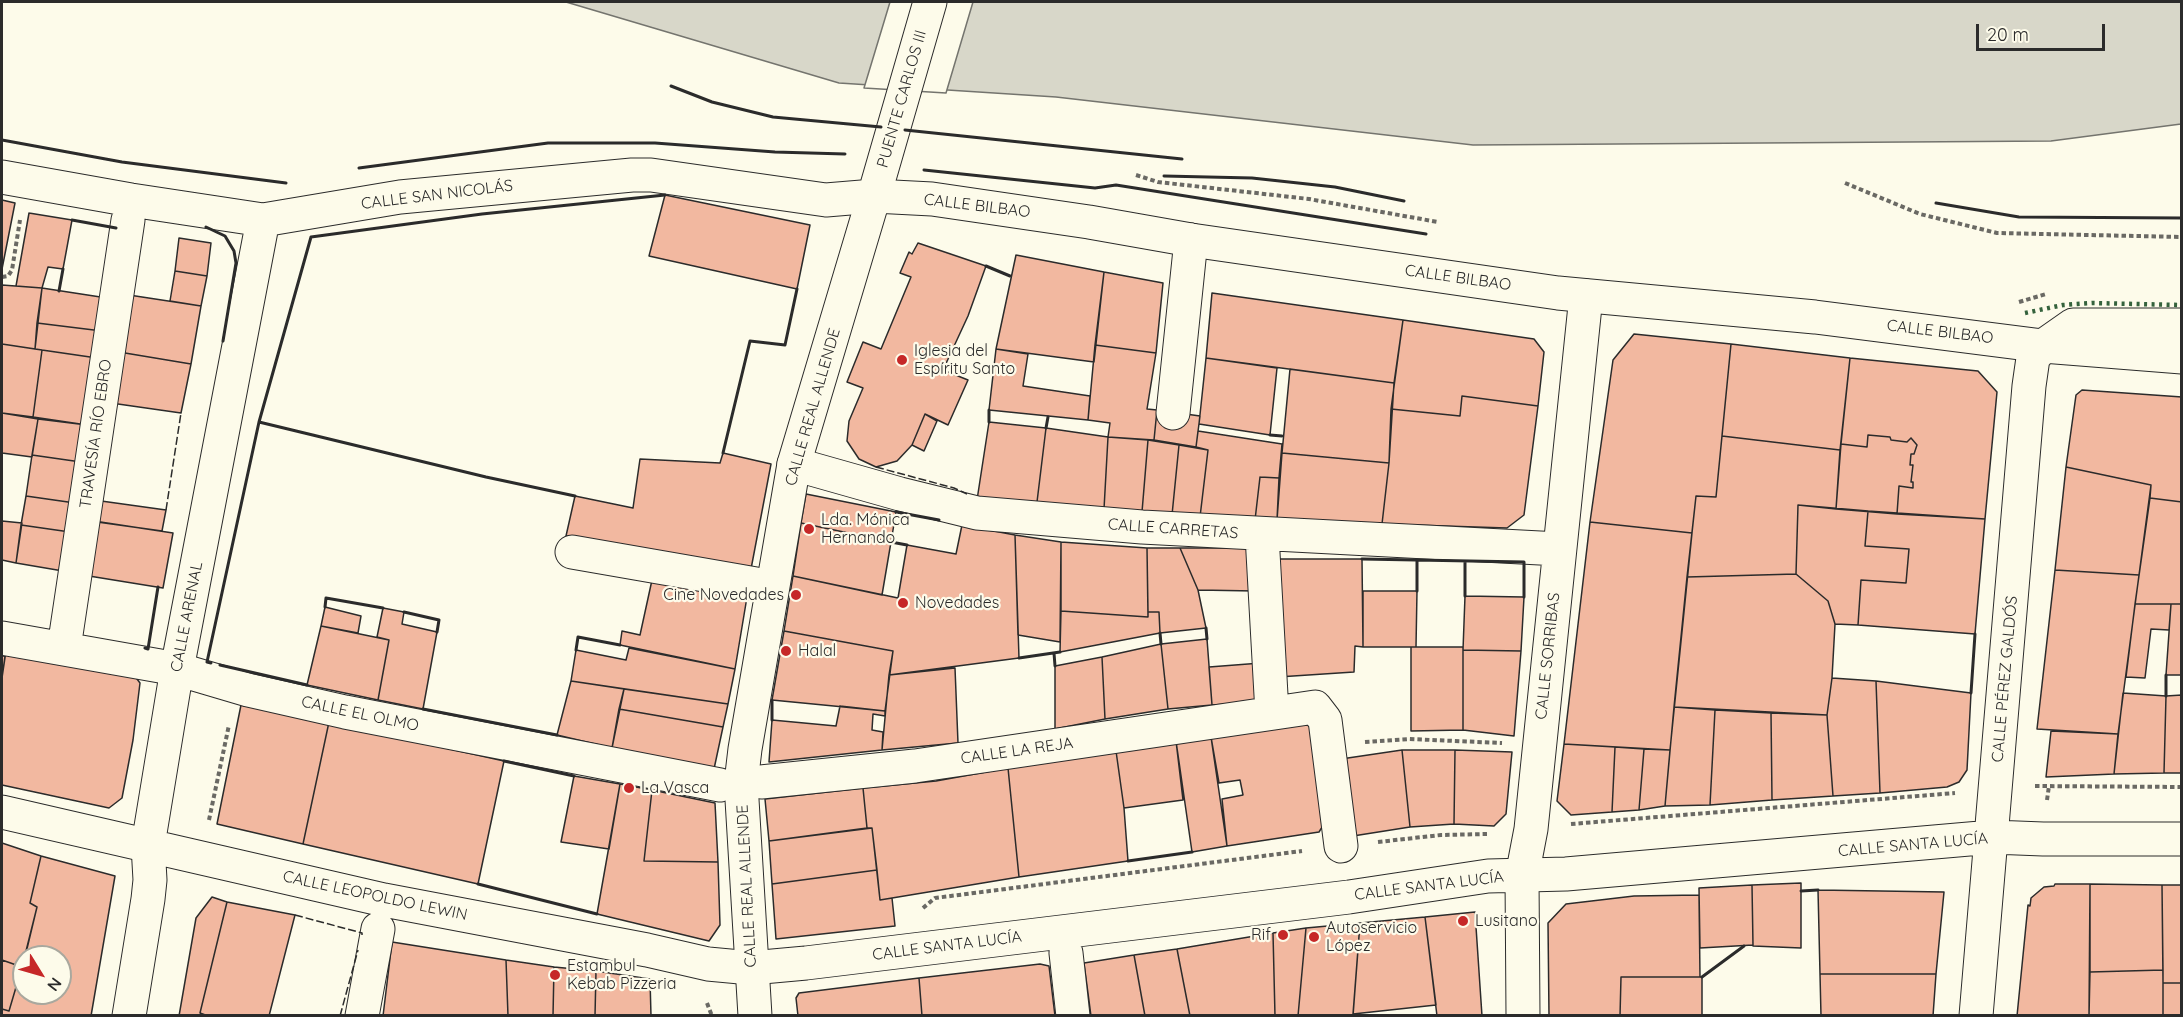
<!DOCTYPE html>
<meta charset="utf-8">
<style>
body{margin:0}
#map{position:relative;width:2183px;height:1017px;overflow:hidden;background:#fdfbea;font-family:Quicksand,sans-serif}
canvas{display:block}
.frame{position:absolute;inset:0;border:3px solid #2b2b2b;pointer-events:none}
.north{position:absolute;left:12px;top:945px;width:60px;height:60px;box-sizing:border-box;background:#fdfbea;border:2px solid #a9a89e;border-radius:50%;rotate:127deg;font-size:16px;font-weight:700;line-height:24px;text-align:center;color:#2b2b2b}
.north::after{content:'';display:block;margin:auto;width:21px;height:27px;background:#c62828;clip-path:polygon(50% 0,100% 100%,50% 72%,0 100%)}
.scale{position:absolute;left:1976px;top:24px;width:129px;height:27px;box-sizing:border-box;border:3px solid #2b2b2b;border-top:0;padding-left:8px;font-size:18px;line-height:21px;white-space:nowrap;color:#2b2b2b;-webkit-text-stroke:4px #fdfbea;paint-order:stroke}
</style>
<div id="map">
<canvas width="2183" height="1017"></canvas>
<div class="frame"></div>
<div class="north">N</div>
<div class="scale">20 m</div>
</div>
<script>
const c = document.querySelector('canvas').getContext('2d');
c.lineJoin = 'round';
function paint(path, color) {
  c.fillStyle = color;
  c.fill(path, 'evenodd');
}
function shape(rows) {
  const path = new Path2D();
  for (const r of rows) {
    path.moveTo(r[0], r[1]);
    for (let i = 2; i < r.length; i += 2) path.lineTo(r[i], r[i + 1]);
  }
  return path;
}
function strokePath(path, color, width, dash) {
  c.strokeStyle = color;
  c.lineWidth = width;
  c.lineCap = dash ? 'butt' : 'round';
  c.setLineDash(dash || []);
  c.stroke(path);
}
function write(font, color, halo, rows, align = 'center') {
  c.font = font + ' Quicksand,sans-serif';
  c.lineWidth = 4.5;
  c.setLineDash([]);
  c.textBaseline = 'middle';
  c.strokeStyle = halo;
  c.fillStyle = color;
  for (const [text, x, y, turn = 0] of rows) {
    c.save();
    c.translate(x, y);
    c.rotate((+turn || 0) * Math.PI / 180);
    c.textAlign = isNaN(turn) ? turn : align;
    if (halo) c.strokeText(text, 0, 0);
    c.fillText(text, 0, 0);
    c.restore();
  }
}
const water = shape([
 [566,2,2181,2,2181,124,2051,141,1473,145,1056,97,839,83,566,2]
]);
paint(water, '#d8d7c9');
strokePath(water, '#74746e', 1.5);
const pier = shape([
 [890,2,973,2,946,93,864,88,890,2]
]);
paint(pier, '#fdfbea');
strokePath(pier, '#74746e', 1.5);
const building = shape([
 [665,195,810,225,797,289,649,256,665,195],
 [2,200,15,203,2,269,2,200],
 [29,213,72,220,63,269,48,267,42,288,16,286,29,213],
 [179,238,211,243,207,276,175,271,179,238],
 [918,243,986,266,968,316,943,370,968,380,948,425,925,414,912,445,897,461,876,467,859,459,847,441,849,421,863,388,847,382,863,342,881,349,911,277,900,273,909,252,912,254,918,243],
 [1016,255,1104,272,1094,362,996,349,1016,255],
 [175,271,207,276,201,306,170,301,175,271],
 [1104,272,1163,283,1156,353,1095,345,1104,272],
 [2,285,42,288,35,349,2,344,2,285],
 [42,288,107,298,102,331,37,323,42,288],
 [1212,293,1403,320,1394,383,1206,358,1212,293],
 [129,295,201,306,191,364,119,352,129,295],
 [1403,320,1534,339,1544,352,1538,406,1462,396,1460,416,1391,409,1403,320],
 [37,323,102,331,97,358,35,349,37,323],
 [1634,334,1731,344,1716,497,1696,496,1692,533,1590,522,1613,360,1634,334],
 [2,344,42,350,33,417,2,413,2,344],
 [1731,344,1850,358,1840,450,1722,436,1731,344],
 [1095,345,1156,353,1147,409,1157,410,1154,440,1108,437,1110,423,1088,420,1095,345],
 [996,349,1028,354,1023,386,1090,396,1088,420,989,410,996,349],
 [42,350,97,358,87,425,33,417,42,350],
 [119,352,191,364,181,413,111,403,119,352],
 [1206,358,1277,368,1270,435,1199,424,1206,358],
 [1850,358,1978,371,1997,392,1985,519,1897,514,1899,486,1913,488,1913,482,1911,482,1913,465,1910,465,1911,454,1914,454,1917,445,1911,438,1907,442,1891,440,1890,437,1868,435,1867,447,1841,444,1850,358],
 [1290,369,1394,383,1389,463,1282,453,1290,369],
 [2082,390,2182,397,2182,502,2150,498,2151,485,2066,467,2076,395,2082,390],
 [1462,396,1538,406,1524,515,1507,528,1382,524,1389,463,1391,409,1460,416,1462,396],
 [1157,410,1200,416,1196,447,1154,440,1157,410],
 [2,413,38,419,32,457,2,453,2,413],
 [925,414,937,421,924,451,912,445,925,414],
 [38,419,87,425,81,462,32,455,38,419],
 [989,422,1046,428,1037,502,977,500,989,422],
 [1046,428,1108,437,1104,509,1037,502,1046,428],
 [1198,431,1282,444,1279,478,1260,477,1255,520,1200,517,1208,450,1196,447,1198,431],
 [1868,435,1890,437,1891,440,1907,442,1911,438,1917,445,1914,454,1911,454,1910,465,1913,465,1911,482,1913,482,1913,488,1899,486,1897,514,1836,509,1841,444,1867,447,1868,435],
 [1722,436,1840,450,1836,509,1798,505,1796,574,1687,577,1696,496,1716,497,1722,436],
 [1108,437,1148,440,1142,512,1104,509,1108,437],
 [1148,440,1179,445,1172,515,1142,512,1148,440],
 [1179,445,1208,450,1200,517,1172,515,1179,445],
 [723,453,771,464,751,569,566,536,575,496,633,508,640,459,720,463,723,453],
 [1282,453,1389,463,1382,524,1277,520,1282,453],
 [32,455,81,462,75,503,26,496,32,455],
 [2066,467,2151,485,2139,575,2055,570,2066,467],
 [1260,477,1279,478,1277,520,1255,520,1260,477],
 [806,494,896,512,891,542,801,523,806,494],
 [26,496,75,503,70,532,21,525,26,496],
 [2150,498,2182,502,2182,604,2135,604,2150,498],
 [94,500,166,510,162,531,90,521,94,500],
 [1798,505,1868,511,1865,546,1909,549,1906,583,1861,580,1858,625,1835,624,1828,601,1796,574,1798,505],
 [1868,511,1985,519,1975,634,1858,625,1861,580,1906,583,1909,549,1865,546,1868,511],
 [2,521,22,523,16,563,2,560,2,521],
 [94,521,173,533,163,588,89,576,94,521],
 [1590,522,1692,533,1670,750,1564,744,1590,522],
 [801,523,891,542,882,595,793,576,801,523],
 [21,525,70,532,63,571,16,563,21,525],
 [962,525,1015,535,1019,658,889,675,893,651,784,631,793,576,898,598,907,545,956,554,962,525],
 [1015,535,1061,542,1060,642,1018,635,1015,535],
 [1061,542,1147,548,1148,617,1061,611,1061,542],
 [1147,548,1180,548,1198,590,1206,628,1160,633,1159,612,1148,612,1147,548],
 [1180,548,1254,548,1255,591,1198,590,1180,548],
 [1276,559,1362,559,1363,647,1355,646,1354,672,1278,677,1276,559],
 [2055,570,2139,575,2118,734,2037,729,2055,570],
 [1796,574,1828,601,1835,624,1832,678,1827,715,1674,707,1687,577,1796,574],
 [652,580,747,597,735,669,620,645,622,631,640,635,652,580],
 [1363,591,1417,591,1416,647,1363,647,1363,591],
 [1465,596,1524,597,1521,651,1463,650,1465,596],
 [2135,604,2171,604,2169,630,2151,629,2145,678,2126,677,2135,604],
 [2171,604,2182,604,2182,675,2166,675,2171,604],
 [325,607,361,616,358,633,321,626,325,607],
 [383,608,404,612,402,624,437,632,423,709,378,700,389,640,377,637,383,608],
 [1061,611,1148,617,1148,612,1159,612,1160,633,1060,652,1061,611],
 [321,626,389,640,378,700,307,685,321,626],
 [784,631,893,651,885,711,772,700,784,631],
 [1207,639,1212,705,1168,709,1161,644,1207,639],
 [1161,644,1168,709,1105,719,1102,657,1161,644],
 [1411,647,1463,647,1463,730,1411,731,1411,647],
 [629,648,735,669,728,704,571,681,576,650,626,660,629,648],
 [1463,650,1521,651,1514,736,1463,730,1463,650],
 [6,651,134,675,140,683,133,740,122,798,109,808,2,785,2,678,6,651],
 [2,656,5,656,2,678,2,656],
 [1102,657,1105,719,1055,729,1055,666,1102,657],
 [1261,663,1264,702,1212,705,1209,667,1261,663],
 [955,668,958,743,882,750,889,675,955,668],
 [1832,678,1876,681,1880,793,1833,796,1827,715,1832,678],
 [571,681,624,689,612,748,557,735,571,681],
 [1876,681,1971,693,1967,770,1959,782,1947,787,1880,793,1876,681],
 [624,689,728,704,723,727,619,709,624,689],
 [2123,693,2166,696,2164,773,2114,774,2123,693],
 [2182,695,2182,773,2164,773,2166,696,2182,695],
 [241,705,329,722,303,844,217,824,241,705],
 [840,706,885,711,885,716,873,714,872,730,883,732,882,750,769,762,772,720,836,726,840,706],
 [1674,707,1715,710,1710,805,1665,806,1674,707],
 [619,709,723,727,714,769,612,748,619,709],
 [1715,710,1771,713,1772,800,1710,805,1715,710],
 [1771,713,1827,715,1833,796,1772,800,1771,713],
 [1305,721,1311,727,1326,821,1319,832,1227,846,1222,799,1243,795,1240,780,1219,783,1211,737,1305,721],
 [329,722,504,761,478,884,303,844,329,722],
 [2051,731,2118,734,2114,774,2046,777,2051,731],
 [1211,737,1227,846,1192,852,1176,741,1211,737],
 [1176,741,1183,800,1124,808,1116,751,1176,741],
 [1564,744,1615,747,1612,812,1571,815,1557,801,1564,744],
 [1615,747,1644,749,1639,810,1612,812,1615,747],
 [1644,749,1670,750,1665,806,1639,810,1644,749],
 [1402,750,1455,750,1454,824,1410,827,1402,750],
 [1402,750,1410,827,1353,836,1341,759,1402,750],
 [1455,750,1512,752,1506,814,1494,826,1454,824,1455,750],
 [1116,751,1124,808,1128,861,1019,877,1008,768,1116,751],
 [1008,768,1019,877,880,900,872,828,867,828,863,788,936,781,1008,768],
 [574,776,620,784,609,849,561,842,574,776],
 [620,784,652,790,644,861,718,862,720,925,709,941,597,914,620,784],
 [863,788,867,828,769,841,765,799,863,788],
 [652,790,715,803,718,862,644,861,652,790],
 [872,828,877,870,772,884,769,841,872,828],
 [2,843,41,856,30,903,37,907,22,967,2,960,2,843],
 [41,856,115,876,91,1016,2,1016,2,1009,9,1011,24,960,24,993,60,993,60,957,25,957,37,907,30,903,41,856],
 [877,870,880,900,892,898,895,926,776,939,772,884,877,870],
 [1801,883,1801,948,1753,946,1752,885,1801,883],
 [2055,884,2090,884,2089,1016,2017,1016,2028,905,2030,906,2031,898,2044,887,2054,886,2055,884],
 [2090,884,2162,885,2163,970,2090,972,2090,884],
 [1752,885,1753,945,1700,948,1699,888,1752,885],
 [2162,885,2182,885,2182,983,2163,983,2162,885],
 [1818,890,1944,892,1936,974,1820,974,1818,890],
 [1699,895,1700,977,1621,977,1620,1016,1549,1016,1548,923,1566,904,1634,896,1699,895],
 [212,897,227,902,200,1013,208,1016,179,1016,196,918,212,897],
 [227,902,295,915,269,1016,208,1016,200,1013,227,902],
 [1475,912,1482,1016,1437,1016,1425,917,1475,912],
 [1425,917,1436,1005,1353,1014,1360,923,1425,917],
 [1360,923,1353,1016,1298,1016,1306,928,1360,923],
 [1306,928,1298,1016,1275,1016,1273,933,1306,928],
 [1273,933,1275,1016,1190,1016,1177,949,1273,933],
 [392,942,506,960,508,1016,383,1016,392,942],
 [1177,949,1190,1016,1145,1016,1134,955,1177,949],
 [1134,955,1145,1016,1091,1016,1084,963,1134,955],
 [2,960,22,967,9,1011,2,1009,2,960],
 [506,960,554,967,553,1016,508,1016,506,960],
 [1040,964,1049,966,1055,1016,922,1016,919,978,1040,964],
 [554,967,596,971,595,1016,553,1016,554,967],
 [2163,970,2163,1016,2089,1016,2090,972,2163,970],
 [596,971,650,979,651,1016,595,1016,596,971],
 [1820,974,1936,974,1933,1016,1821,1016,1820,974],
 [1621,977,1702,977,1702,1016,1620,1016,1621,977],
 [919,978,922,1016,798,1016,796,998,799,993,919,978],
 [2163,983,2182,983,2182,1016,2163,1016,2163,983]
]);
paint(building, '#f2b8a0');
strokePath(building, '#2b2b2b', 1.5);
const minor = shape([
 [2,177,131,200,263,220,400,197,632,175,651,175,826,200,874,196,930,2],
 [1173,413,1191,240],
 [794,464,900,494,977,513,1142,527,1559,549],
 [1262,535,1272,713],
 [572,552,756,584],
 [2,638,177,669,248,690,345,712,720,785],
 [64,648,128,220],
 [761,782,915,766,1315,707,1325,720,1341,846],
 [2,812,384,900,647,950,708,964,751,968,806,963,1349,897,1488,876,1566,874,1992,837,2043,839,2182,839],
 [1066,953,1073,1016],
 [129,1016,148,899,150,880,148,845,177,669,263,220],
 [362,1016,378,929],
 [1523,1016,1522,876,1531,829,1586,296],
 [1976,1016,2029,386,2033,358,2043,346,2182,357]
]);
const major = shape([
 [755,1016,741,783,745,749,794,464,874,196,932,199,1089,222,1191,240,1558,293,1815,317,2043,346,2073,325,2182,325]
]);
strokePath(minor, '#2b2b2b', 35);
strokePath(major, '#2b2b2b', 35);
strokePath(shape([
 [1136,175,1158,182,1309,199,1438,222],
 [1845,183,1920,214,1997,233,2182,237],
 [2,277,8,276,12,270,20,220],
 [2019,302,2046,294],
 [1365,742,1409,739,1502,743],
 [2035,786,2182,787],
 [2047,800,2049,786],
 [209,820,229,725],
 [1571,824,1955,793],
 [1378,842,1441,835,1487,834],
 [923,908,935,898,1302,851],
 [707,1003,712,1016]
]), '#6a6964', 4, [4.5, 3]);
strokePath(minor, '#fdfbea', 33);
strokePath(major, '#fdfbea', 33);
strokePath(shape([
 [2025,313,2063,305,2092,303,2182,305]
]), '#34623c', 4.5, [3, 4.5]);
strokePath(shape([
 [876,467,954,488,967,494],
 [166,510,181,413],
 [295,915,362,933,362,935],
 [340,1016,358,950]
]), '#2b2b2b', 1.5, [8, 3]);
strokePath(shape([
 [671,86,712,102,773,117,881,127],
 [905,130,1182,159],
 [2,140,122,162,286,183],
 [359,168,548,143,655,143,775,152,845,154],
 [924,170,1095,188,1116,185,1426,234],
 [1164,176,1252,178,1335,187,1404,201],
 [1936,203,2019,217,2182,218],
 [72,220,116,228],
 [206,227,225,236,234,251,236,263,223,341],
 [986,266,1010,276],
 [59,291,63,269],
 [989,410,989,422],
 [259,422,486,477,575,496],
 [1046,428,1048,417],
 [1270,435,1282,436],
 [723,453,750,341,785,345,797,289],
 [896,512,939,520],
 [891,542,907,545],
 [1362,559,1524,562,1524,597],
 [1417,560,1417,591],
 [1465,562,1465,596],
 [325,607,326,598,383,608],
 [404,612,439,620,437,632],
 [1206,628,1207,639],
 [1160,633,1161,644],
 [145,648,148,649,158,587],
 [576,650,578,637,620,645],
 [1054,653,1055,666],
 [1019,658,1060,652],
 [211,663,207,662,259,422,311,237,482,214,665,195],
 [220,665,307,685],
 [1971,693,1975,634],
 [2166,696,2166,675],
 [423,709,557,735],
 [772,720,772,700],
 [504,761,574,776],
 [1128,861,1192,852],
 [478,884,597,914],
 [1801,891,1818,890],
 [1702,977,1744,946]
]), '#2b2b2b', 3);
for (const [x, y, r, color] of [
 [902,360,6,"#c62828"],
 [809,529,6,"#c62828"],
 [796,595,6,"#c62828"],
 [903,603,6,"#c62828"],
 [786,651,6,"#c62828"],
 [629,788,6,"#c62828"],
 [1463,921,6,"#c62828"],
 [1283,935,6,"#c62828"],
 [1314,937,6,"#c62828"],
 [555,975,6,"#c62828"]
]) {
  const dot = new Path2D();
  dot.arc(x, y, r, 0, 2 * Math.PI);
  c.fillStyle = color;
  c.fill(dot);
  strokePath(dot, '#fdfbea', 2);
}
write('16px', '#2b2b2b', '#fdfbea', [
 ["PUENTE CARLOS III",902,99,-74],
 ["CALLE SAN NICOLÁS",437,195,-7],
 ["CALLE BILBAO",977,206,7],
 ["CALLE BILBAO",1458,278,8],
 ["CALLE BILBAO",1940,332,7],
 ["CALLE REAL ALLENDE",813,407,-74],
 ["TRAVESÍA RÍO EBRO",96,434,-82],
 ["CALLE CARRETAS",1173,529,4],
 ["CALLE ARENAL",187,617,-79],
 ["CALLE SORRIBAS",1548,656,-84],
 ["CALLE PÉREZ GALDÓS",2005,679,-85],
 ["CALLE EL OLMO",360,714,12],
 ["CALLE LA REJA",1017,751,-8],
 ["CALLE SANTA LUCÍA",1913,845,-5],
 ["CALLE REAL ALLENDE",747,886,-93],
 ["CALLE SANTA LUCÍA",1429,886,-7],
 ["CALLE LEOPOLDO LEWIN",375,896,12],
 ["CALLE SANTA LUCÍA",947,946,-7]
]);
write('16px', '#2b2b2b', '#fdfbea', [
 ["Iglesia del",914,351],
 ["Espíritu Santo",914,369],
 ["Lda. Mónica",821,520],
 ["Hernando",821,538],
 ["Cine Novedades",784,595,"right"],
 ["Novedades",915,603],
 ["Halal",798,651],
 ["La Vasca",641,788],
 ["Lusitano",1475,921],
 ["Autoservicio",1326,928],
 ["López",1326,946],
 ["Rif",1271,935,"right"],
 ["Estambul",567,966],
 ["Kebab Pizzeria",567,984]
], 'left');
</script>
